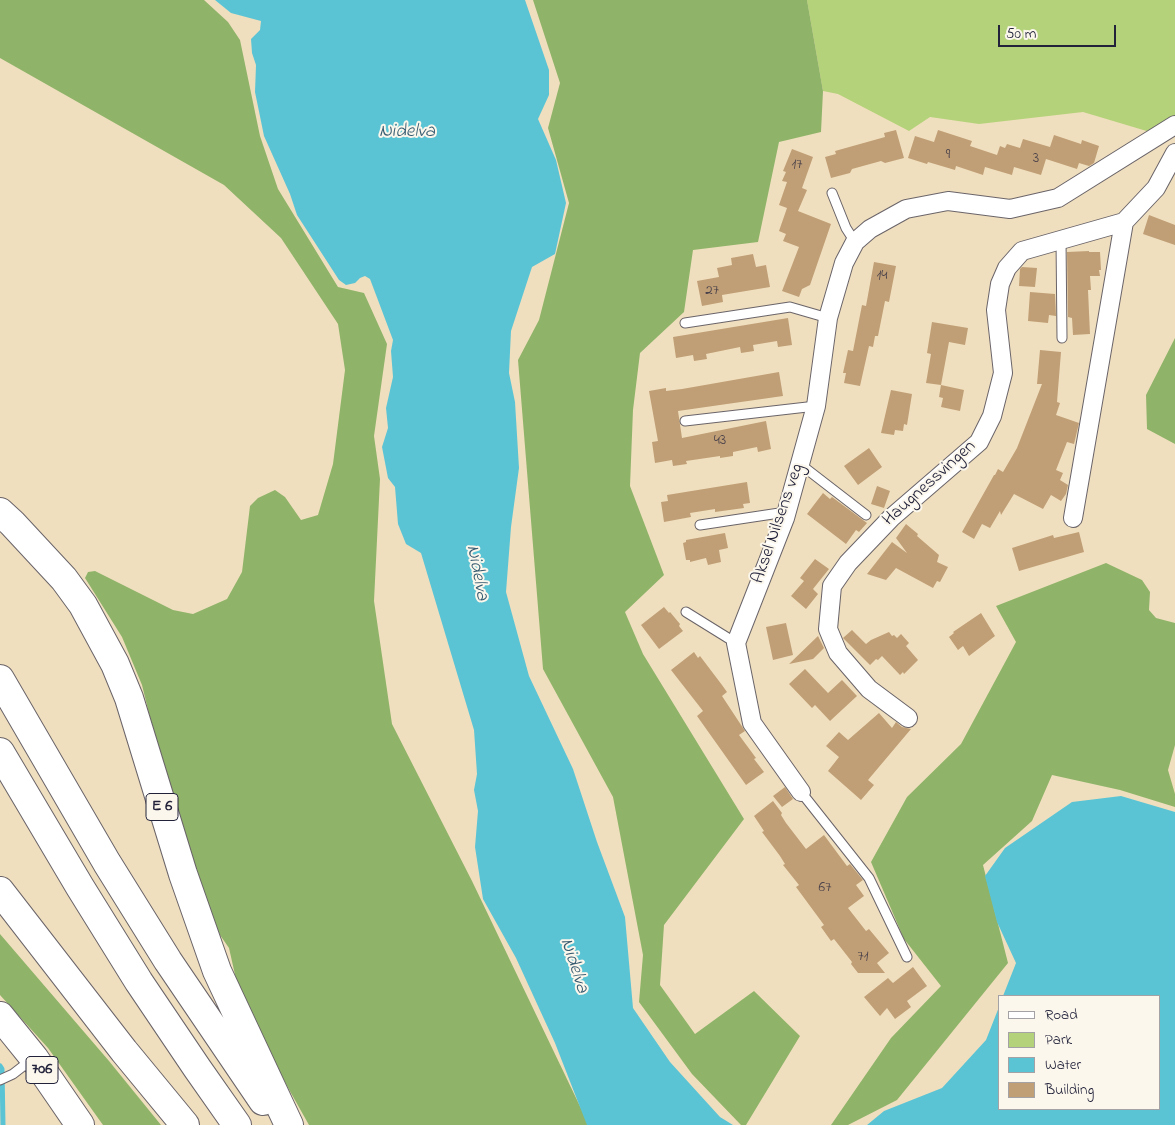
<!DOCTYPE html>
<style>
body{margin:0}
#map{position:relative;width:1175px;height:1125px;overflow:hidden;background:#f0dfbe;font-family:"Indie Flower",sans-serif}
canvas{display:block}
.legend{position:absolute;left:998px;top:995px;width:162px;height:115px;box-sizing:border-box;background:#fbf7ec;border:1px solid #a4a2a5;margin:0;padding:6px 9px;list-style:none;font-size:15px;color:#22223b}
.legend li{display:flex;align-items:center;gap:10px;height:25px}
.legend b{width:25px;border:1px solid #a4a2a5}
.scale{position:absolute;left:998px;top:25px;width:118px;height:22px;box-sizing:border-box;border:2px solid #22223b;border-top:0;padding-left:6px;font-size:15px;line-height:18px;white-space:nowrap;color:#22223b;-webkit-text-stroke:4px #fbf7ec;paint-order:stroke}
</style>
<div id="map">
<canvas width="1175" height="1125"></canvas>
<ul class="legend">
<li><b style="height:6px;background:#fff"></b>Road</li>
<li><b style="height:14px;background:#b4d279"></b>Park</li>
<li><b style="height:14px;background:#5ac4d5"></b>Water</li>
<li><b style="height:14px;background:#c09f76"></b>Building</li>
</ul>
<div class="scale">50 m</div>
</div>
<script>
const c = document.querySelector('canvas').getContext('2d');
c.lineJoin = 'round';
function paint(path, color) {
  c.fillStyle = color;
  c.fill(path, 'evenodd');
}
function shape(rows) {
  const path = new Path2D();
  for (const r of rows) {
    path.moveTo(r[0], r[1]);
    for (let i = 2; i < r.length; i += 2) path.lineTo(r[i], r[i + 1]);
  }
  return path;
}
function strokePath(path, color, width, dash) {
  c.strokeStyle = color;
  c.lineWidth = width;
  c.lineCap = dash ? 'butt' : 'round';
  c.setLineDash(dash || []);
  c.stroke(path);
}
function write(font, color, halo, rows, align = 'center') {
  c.font = font + ' "Indie Flower",sans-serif';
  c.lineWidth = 4;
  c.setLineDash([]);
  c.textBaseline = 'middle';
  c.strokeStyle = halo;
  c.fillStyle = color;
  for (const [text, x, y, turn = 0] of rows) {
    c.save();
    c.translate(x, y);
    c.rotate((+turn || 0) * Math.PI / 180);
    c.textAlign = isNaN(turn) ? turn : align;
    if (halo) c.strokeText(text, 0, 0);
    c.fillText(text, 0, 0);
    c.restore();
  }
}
paint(shape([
 [807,0,1175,0,1175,118,1150,132,1083,112,979,124,930,117,909,131,838,94,823,91]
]), '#b4d279');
paint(shape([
 [0,0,204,0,228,22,240,40,260,136,278,189,338,287,364,293,387,344,374,436,380,479,374,601,392,724,472,881,589,1125,309,1125,287,1086,238,988,229,948,220,935,184,856,142,685,122,637,85,578,88,572,95,571,173,610,193,614,227,599,242,572,250,506,258,498,275,490,285,497,301,520,318,515,333,464,345,370,338,324,281,238,224,185,0,58],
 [533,0,807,0,823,91,821,132,779,142,758,242,693,250,684,312,640,353,633,410,630,486,664,575,625,612,643,654,744,819,664,925,660,985,695,1034,754,991,800,1036,746,1125,741,1125,692,1074,639,1002,643,955,613,797,543,669,518,360,539,320,569,203,548,128,560,83],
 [1175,338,1175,444,1147,429,1146,395],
 [1106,563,1142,580,1150,592,1149,610,1156,618,1175,623,1175,745,1168,770,1175,794,1175,807,1120,790,1052,775,1032,821,983,865,1008,963,897,1100,848,1125,831,1125,891,1038,941,986,904,939,871,862,907,797,961,744,1016,642,996,606],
 [0,934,109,1061,161,1125,103,1125,48,1048,0,995]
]), '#8fb469');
paint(shape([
 [215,0,525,0,549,70,549,95,538,119,556,160,566,203,555,254,532,267,511,331,509,373,515,402,519,468,511,527,506,592,529,676,573,769,597,842,625,917,633,1008,670,1062,720,1117,733,1125,587,1125,555,1043,516,958,483,899,475,847,478,811,474,790,477,774,474,730,421,553,406,544,398,524,395,487,388,478,382,447,388,428,386,408,393,377,391,351,393,340,370,279,365,276,360,278,355,283,346,285,339,280,297,215,290,194,264,136,255,92,256,65,252,53,251,39,260,30,261,21,231,13],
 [1121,796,1175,812,1175,1125,867,1125,884,1111,942,1088,986,1040,999,1007,999,1109,1159,1109,1159,996,1003,996,1016,963,997,922,985,876,1005,848,1072,802]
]), '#5ac4d5');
strokePath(shape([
 [0,1066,2,1069,3,1125]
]), '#5ac4d5', 5);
paint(shape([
 [896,130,904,158,885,163,881,161,852,169,850,173,831,178,825,157,836,154,835,151,885,137,884,133],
 [938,130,972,141,970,146,997,155,1000,146,1005,148,1007,144,1020,148,1023,139,1050,147,1054,135,1081,144,1082,140,1099,146,1094,163,1089,166,1079,163,1077,169,1046,159,1041,175,1014,167,1012,175,985,167,983,175,956,166,955,170,928,162,927,164,908,158,915,136,934,142],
 [792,149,813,157,802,188,807,190,798,211,831,224,810,285,802,289,799,297,782,291,799,247,783,241,786,234,779,231,787,208,779,205,787,182,782,181,786,172,783,171],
 [1149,215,1175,225,1175,245,1143,234],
 [1089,251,1089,252,1100,252,1101,270,1099,270,1100,276,1090,276,1091,290,1088,290,1090,334,1073,335,1072,318,1068,317,1067,252],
 [753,254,756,267,766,265,770,287,722,295,723,302,702,306,697,281,719,277,717,268,732,265,731,258],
 [874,262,896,266,889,302,885,301,878,336,875,336,873,347,869,346,860,386,844,383,846,373,843,373,848,350,853,351,862,305,866,306],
 [1022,267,1037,268,1035,287,1019,286,1020,269],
 [1030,292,1055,294,1056,316,1049,315,1048,323,1028,321],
 [788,318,792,345,778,347,777,341,753,345,754,351,741,353,740,347,706,354,707,359,694,361,693,355,676,358,673,337],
 [932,322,968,328,965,345,949,342,941,385,926,383,931,354,927,353],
 [1040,350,1061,352,1057,402,1060,403,1056,415,1079,423,1074,444,1067,442,1056,470,1063,473,1060,480,1068,485,1066,494,1061,501,1051,495,1043,509,1014,494,1001,515,1000,511,990,528,982,524,974,539,962,532,994,475,995,475,998,469,1003,472,1017,448,1042,384,1037,384],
 [779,372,783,396,678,411,682,438,766,421,771,449,758,452,757,447,733,452,733,456,720,458,720,456,686,461,687,464,673,466,672,460,655,463,652,442,658,441,649,391,666,388,666,391,682,389],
 [941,385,964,390,960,411,941,407,943,398,939,397],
 [891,390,912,394,907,425,904,424,903,431,895,430,894,435,881,433],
 [869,448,882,467,858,485,844,466],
 [747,482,750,503,743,504,744,508,715,512,715,509,690,513,691,517,664,522,661,502,668,501,667,495],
 [877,486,890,491,884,508,871,504],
 [823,493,830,499,832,497,867,523,859,532,856,530,846,544,807,514],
 [906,524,918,534,917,536,939,555,937,562,948,567,940,582,937,581,933,588,896,568,886,580,867,574,892,542,907,553,896,538],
 [1079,532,1084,552,1019,571,1012,548,1053,535,1054,538],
 [725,533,728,548,719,550,721,562,708,565,706,558,690,562,690,560,686,560,683,543,686,542,686,540],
 [815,559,829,569,813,589,818,594,806,609,791,596,804,581,800,578],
 [664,607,669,613,670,612,680,624,679,626,683,631,659,649,641,625],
 [981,613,995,636,969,656,963,646,958,650,949,637,954,633,953,632],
 [786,623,793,655,773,660,766,627],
 [852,630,866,644,871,640,889,632,892,636,894,635,897,638,901,634,909,643,906,646,918,660,904,674,903,672,900,675,882,656,878,660,876,659,870,665,843,638],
 [818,636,824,648,813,659,789,664],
 [694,652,698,658,700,656,722,685,727,692,722,696,745,731,739,735,756,758,754,759,764,772,746,785,697,716,703,711,671,670],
 [805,669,828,693,842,680,857,696,830,721,815,705,812,708,789,684],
 [879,713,892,728,896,722,902,727,911,729,868,780,874,785,861,800,828,771,839,757,826,746,839,732,848,740],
 [785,787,793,799,782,807,773,796],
 [773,801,782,813,781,815,786,823,806,849,824,835,847,866,850,864,863,880,856,885,864,896,848,908,866,931,869,929,889,953,877,963,885,973,858,973,851,964,852,962,834,939,831,941,821,927,824,925,796,887,799,885,783,865,785,864,780,856,762,832,764,831,754,816],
 [913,967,927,986,907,1001,911,1007,895,1019,887,1008,880,1016,864,997,888,978,893,983]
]), '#c09f76');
const service = shape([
 [832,193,846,228,855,242],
 [1061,240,1062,338],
 [685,323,790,307,828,318],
 [685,421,816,406],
 [800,464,866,515],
 [700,525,786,512],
 [686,612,736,643],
 [801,792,869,878,907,957],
 [0,1080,13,1074,31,1060]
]);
const minor = shape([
 [1073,518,1124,222,1156,188,1175,153],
 [908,718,869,689,838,653,828,629,832,586,848,563,891,518,979,442,992,416,1003,373,996,310,1000,284,1007,268,1022,251,1124,222],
 [801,792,752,723,736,643,785,518,816,406,828,318,844,263,855,242,870,229,906,209,948,201,1010,209,1058,198,1175,125]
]);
const trunk = shape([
 [0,512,12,523,64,579,83,605,115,664,129,698,183,874,217,971,289,1125],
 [0,679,107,863,168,961,263,1101],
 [0,752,80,887,139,982,197,1068,237,1125],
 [0,891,124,1051,185,1125],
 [0,1016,34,1058,80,1125]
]);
strokePath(service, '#6a6469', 11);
strokePath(minor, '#6a6469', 20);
strokePath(trunk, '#6a6469', 30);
strokePath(service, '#fff', 9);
strokePath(minor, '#fff', 18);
strokePath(trunk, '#fff', 28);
write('15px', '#4a414a', null, [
 ["9",948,156],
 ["3",1036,160],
 ["17",797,166],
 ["14",882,277],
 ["27",712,292],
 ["43",720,442],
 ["67",825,889],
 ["71",863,958]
]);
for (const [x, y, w] of [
 [162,807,32],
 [42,1070,32]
]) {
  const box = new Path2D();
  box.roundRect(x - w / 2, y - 13.5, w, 27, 4);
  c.fillStyle = '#fbf7ec';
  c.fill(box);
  strokePath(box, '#22223b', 1);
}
write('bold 16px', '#22223b', null, [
 ["E 6",162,807],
 ["706",42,1070]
]);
write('18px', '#22223b', '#fbf7ec', [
 ["Haugnessvingen",930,484,-42],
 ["Aksel Nilsens veg",779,524,-71]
]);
write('italic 19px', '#365b71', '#fbf7ec', [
 ["Nidelva",407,133],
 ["Nidelva",476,573,79],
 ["Nidelva",573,966,72]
]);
</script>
